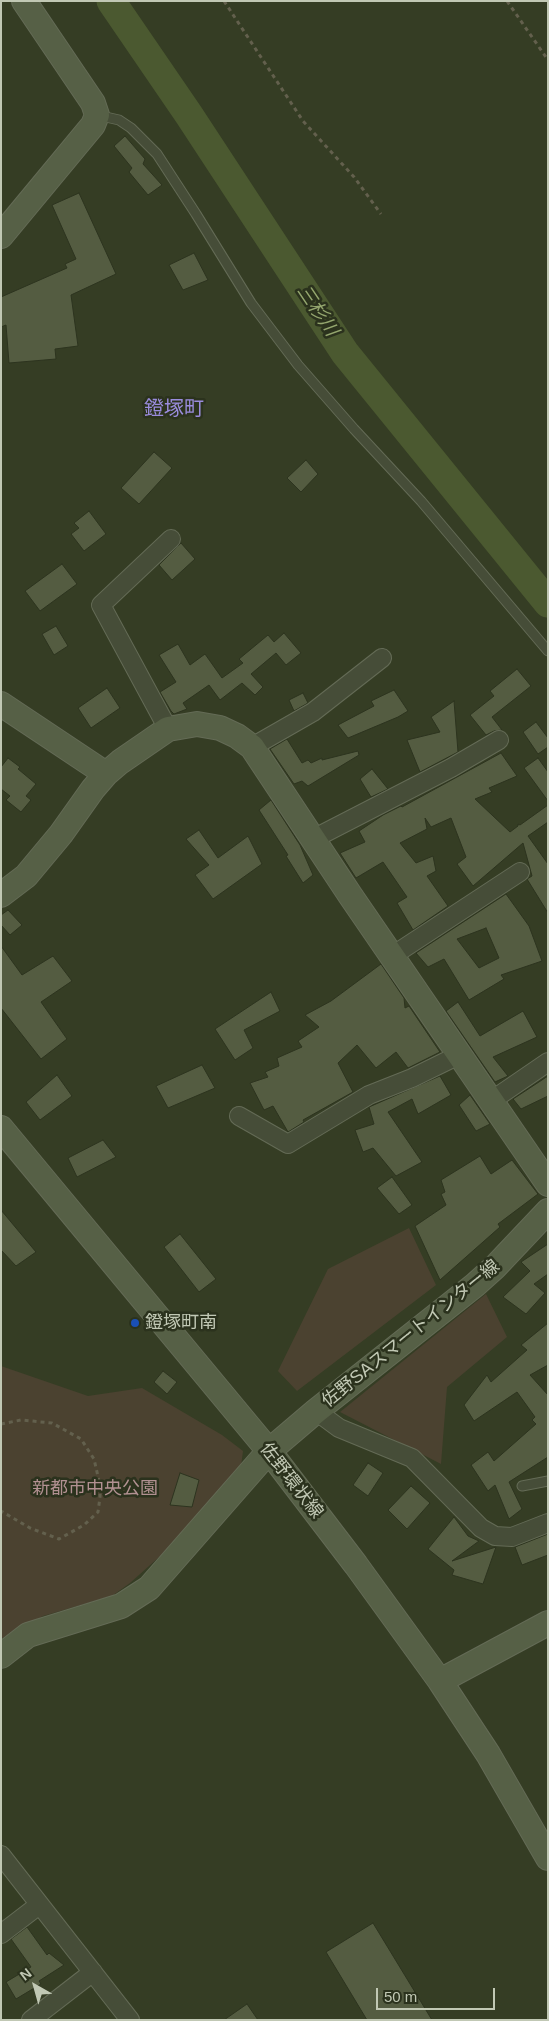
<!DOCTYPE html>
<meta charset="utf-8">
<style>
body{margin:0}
#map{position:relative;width:549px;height:2021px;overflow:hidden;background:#353d24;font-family:Helvetica,sans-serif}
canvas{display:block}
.frame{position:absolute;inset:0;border:2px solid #c1c8b4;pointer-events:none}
.north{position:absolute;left:10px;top:1961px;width:50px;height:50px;-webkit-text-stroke:4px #2b321d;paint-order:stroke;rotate:322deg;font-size:14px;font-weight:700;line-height:20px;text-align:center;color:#c1c8b4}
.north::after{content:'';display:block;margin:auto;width:18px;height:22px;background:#c1c8b4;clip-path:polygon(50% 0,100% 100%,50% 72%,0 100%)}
.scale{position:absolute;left:376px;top:1988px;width:119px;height:22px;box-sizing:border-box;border:2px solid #c1c8b4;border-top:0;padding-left:6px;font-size:15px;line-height:18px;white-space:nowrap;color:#c1c8b4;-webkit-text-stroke:4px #2b321d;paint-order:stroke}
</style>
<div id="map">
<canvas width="549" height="2021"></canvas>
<div class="frame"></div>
<div class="north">N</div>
<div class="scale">50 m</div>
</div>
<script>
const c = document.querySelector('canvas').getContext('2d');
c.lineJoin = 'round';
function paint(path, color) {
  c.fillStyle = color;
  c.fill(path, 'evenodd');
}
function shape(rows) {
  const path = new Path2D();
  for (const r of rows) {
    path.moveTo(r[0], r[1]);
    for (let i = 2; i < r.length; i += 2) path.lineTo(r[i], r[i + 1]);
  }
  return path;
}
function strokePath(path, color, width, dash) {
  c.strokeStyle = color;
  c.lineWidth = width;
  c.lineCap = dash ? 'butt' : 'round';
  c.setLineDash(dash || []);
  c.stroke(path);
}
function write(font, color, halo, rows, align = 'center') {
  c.font = font + ' Helvetica,"Noto Sans JP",sans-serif';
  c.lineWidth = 5;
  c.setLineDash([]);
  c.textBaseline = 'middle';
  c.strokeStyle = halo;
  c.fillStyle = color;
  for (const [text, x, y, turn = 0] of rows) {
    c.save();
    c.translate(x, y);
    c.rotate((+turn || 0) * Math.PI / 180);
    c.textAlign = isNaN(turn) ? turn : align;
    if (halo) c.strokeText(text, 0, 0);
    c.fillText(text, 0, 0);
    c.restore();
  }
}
paint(shape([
 [409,1228,436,1285,297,1391,278,1371,328,1269],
 [486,1294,507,1337,447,1387,441,1464,340,1412],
 [1,1366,88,1396,142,1388,222,1435,243,1451,240,1474,167,1550,130,1583,112,1596,43,1616,1,1639]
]), '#4b4230');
strokePath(shape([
 [111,1,189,115,345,353,548,603]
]), '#4b5930', 29);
const building = shape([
 [125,136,145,159,143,164,162,185,148,195,129,172,132,168,114,146,125,136],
 [79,193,116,274,71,295,78,346,55,349,56,359,9,363,6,325,1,327,1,297,67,268,65,264,76,259,52,205,79,193],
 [194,253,208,280,183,290,169,265,194,253],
 [154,452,172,468,139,504,121,488,154,452],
 [306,460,318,474,301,492,287,478,306,460],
 [89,511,106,534,84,551,71,534,79,528,74,523,89,511],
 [181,543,195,559,172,580,159,565,181,543],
 [62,564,77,584,40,611,25,591,62,564],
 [56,626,68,646,54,655,42,634,56,626],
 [284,633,301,653,286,665,276,653,251,674,263,687,255,695,242,683,220,700,209,685,183,703,187,709,174,714,171,711,160,692,176,682,159,655,178,644,190,665,205,654,222,678,243,663,239,659,268,635,274,642,284,633],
 [517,669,531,686,492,717,502,730,494,731,486,735,470,715,494,696,490,691,517,669],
 [107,688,120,708,91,728,78,708,107,688],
 [394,690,408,711,398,717,348,738,338,725,374,706,371,701,394,690],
 [303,693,308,703,294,711,289,700,303,693],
 [454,701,458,752,420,772,407,740,440,732,431,717,454,701],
 [536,722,548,738,548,747,538,754,523,732,536,722],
 [287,739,302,763,308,760,311,763,322,758,322,760,358,751,359,755,308,786,302,781,294,784,270,749,287,739],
 [501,753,517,776,489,788,492,792,475,799,510,832,518,826,518,824,520,825,548,805,548,822,528,836,548,864,548,913,527,879,532,876,523,843,473,886,457,864,466,857,451,818,431,827,425,818,427,829,400,843,416,863,433,856,436,871,427,876,448,906,413,930,397,903,407,897,383,862,356,878,340,853,365,842,359,831,383,815,401,806,402,807,501,753],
 [8,758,20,767,18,769,36,784,26,796,31,800,21,812,6,800,10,796,1,789,1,767,8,758],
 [538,758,548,772,548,801,524,768,538,758],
 [372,769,388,789,371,797,360,779,372,769],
 [271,800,300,845,313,875,303,883,286,856,288,855,259,810,271,800],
 [199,830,218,858,248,836,262,864,213,899,195,875,209,865,186,839,199,830],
 [506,894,529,926,542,961,501,975,504,979,469,1000,444,959,428,967,416,953,506,894],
 [486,928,499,958,479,968,457,939,486,928],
 [8,910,22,925,10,935,1,925,1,915,8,910],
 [1,946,22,975,53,956,72,981,41,1002,67,1039,41,1059,1,1008,1,946],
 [381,964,404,998,405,1008,409,1006,440,1052,408,1068,396,1052,376,1068,357,1045,338,1063,353,1092,303,1120,304,1122,288,1132,273,1106,264,1110,250,1083,268,1077,265,1072,279,1066,277,1058,302,1047,298,1041,319,1027,305,1015,331,1001,381,964],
 [271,992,280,1011,244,1030,253,1048,235,1060,215,1029,271,992],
 [458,1002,480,1036,523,1011,537,1037,493,1057,508,1076,495,1082,446,1011,458,1002],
 [202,1065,215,1088,168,1108,156,1086,202,1065],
 [57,1075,72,1096,40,1120,26,1102,57,1075],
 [440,1076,451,1095,418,1114,412,1099,388,1112,422,1162,396,1176,373,1148,363,1152,355,1130,374,1124,369,1107,440,1076],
 [548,1076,548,1096,521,1109,513,1099,548,1076],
 [470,1095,490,1124,476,1131,459,1105,470,1095],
 [103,1140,116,1157,77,1177,68,1158,103,1140],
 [480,1156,491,1174,512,1160,538,1194,498,1224,500,1227,440,1280,415,1226,446,1205,441,1194,445,1192,441,1180,480,1156],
 [392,1177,412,1205,399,1214,377,1188,392,1177],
 [1,1210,36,1252,16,1266,1,1250,1,1210],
 [180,1234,216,1279,199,1292,164,1247,180,1234],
 [548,1244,548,1274,534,1284,545,1293,526,1314,503,1297,530,1271,521,1262,548,1244],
 [548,1323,548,1365,530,1375,548,1395,548,1457,509,1482,522,1509,509,1519,495,1485,488,1491,471,1465,488,1452,494,1461,536,1424,532,1420,535,1417,517,1392,474,1421,464,1405,487,1375,491,1382,527,1350,521,1345,548,1323],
 [163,1371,177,1382,167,1394,154,1382,163,1371],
 [368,1463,383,1473,368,1496,353,1485,368,1463],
 [180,1473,199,1480,192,1507,170,1505,180,1473],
 [411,1486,430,1503,407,1529,388,1510,411,1486],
 [454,1517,468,1536,479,1541,452,1561,496,1547,483,1584,452,1575,454,1570,428,1549,454,1517],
 [548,1534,548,1555,522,1565,515,1547,548,1534],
 [373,1923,432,2020,367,2020,326,1952,373,1923],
 [27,1927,47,1955,49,1953,64,1965,39,1981,41,1984,16,1999,6,1982,31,1967,11,1939,27,1927],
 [247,2004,258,2020,224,2020,247,2004]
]);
paint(building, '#545c41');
strokePath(building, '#2d341f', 1);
const lane = shape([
 [97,115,119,120,131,128,157,154,196,214,251,303,298,365,354,429,421,501,548,651],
 [522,1486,548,1481]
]);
const street = shape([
 [168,729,101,605,171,539],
 [252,747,313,712,382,658],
 [313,839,451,768,499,740],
 [392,956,520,872],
 [491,1101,548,1062],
 [239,1116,288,1144,369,1095,412,1078,459,1055],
 [316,1411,339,1428,412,1458,481,1528,495,1536,512,1537,548,1523],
 [1,1855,130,2020],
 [1,1934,39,1905],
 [31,2020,93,1972]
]);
const secondary = shape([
 [1,236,93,125,97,115,93,103,24,1],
 [1,704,106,774],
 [1,895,26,876,61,834,93,789,106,774,120,762,168,729,197,724,220,728,237,736,252,747,350,895,548,1184],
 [1,1128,269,1451,356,1565,440,1681,488,1754,548,1858],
 [1,1656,28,1635,121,1606,149,1588,269,1451,316,1411,475,1285,495,1267,548,1211],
 [440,1681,548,1623]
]);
strokePath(lane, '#646b56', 11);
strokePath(street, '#646b56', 20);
strokePath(secondary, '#646b56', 26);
strokePath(shape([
 [224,1,303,121,354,177,381,214],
 [507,1,548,60],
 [1,1424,21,1420,52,1423,81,1439,94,1459,100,1485,100,1497,98,1512,84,1525,59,1539,30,1528,1,1511]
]), '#63604d', 3, [4, 4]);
strokePath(lane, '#464d38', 9);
strokePath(street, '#464d38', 18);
strokePath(secondary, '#566046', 24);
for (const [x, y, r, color] of [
 [135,1323,5,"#1a4fb4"]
]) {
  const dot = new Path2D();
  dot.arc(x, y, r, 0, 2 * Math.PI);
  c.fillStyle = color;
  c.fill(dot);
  strokePath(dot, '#2b321d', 2);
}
write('18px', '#c1c8b4', '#2b321d', [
 ["鐙塚町南",145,1323]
], 'left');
write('18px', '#c1c8b4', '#2b321d', [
 ["佐野SAスマートインター線",411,1334,-39],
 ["佐野環状線",291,1481,52]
]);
write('18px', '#b29192', '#2b321d', [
 ["新都市中央公園",95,1489]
]);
write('italic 19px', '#94a66e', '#2b321d', [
 ["三杉川",317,311,56]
]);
write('20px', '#9a8cdd', '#2b321d', [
 ["鐙塚町",174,409]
]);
</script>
